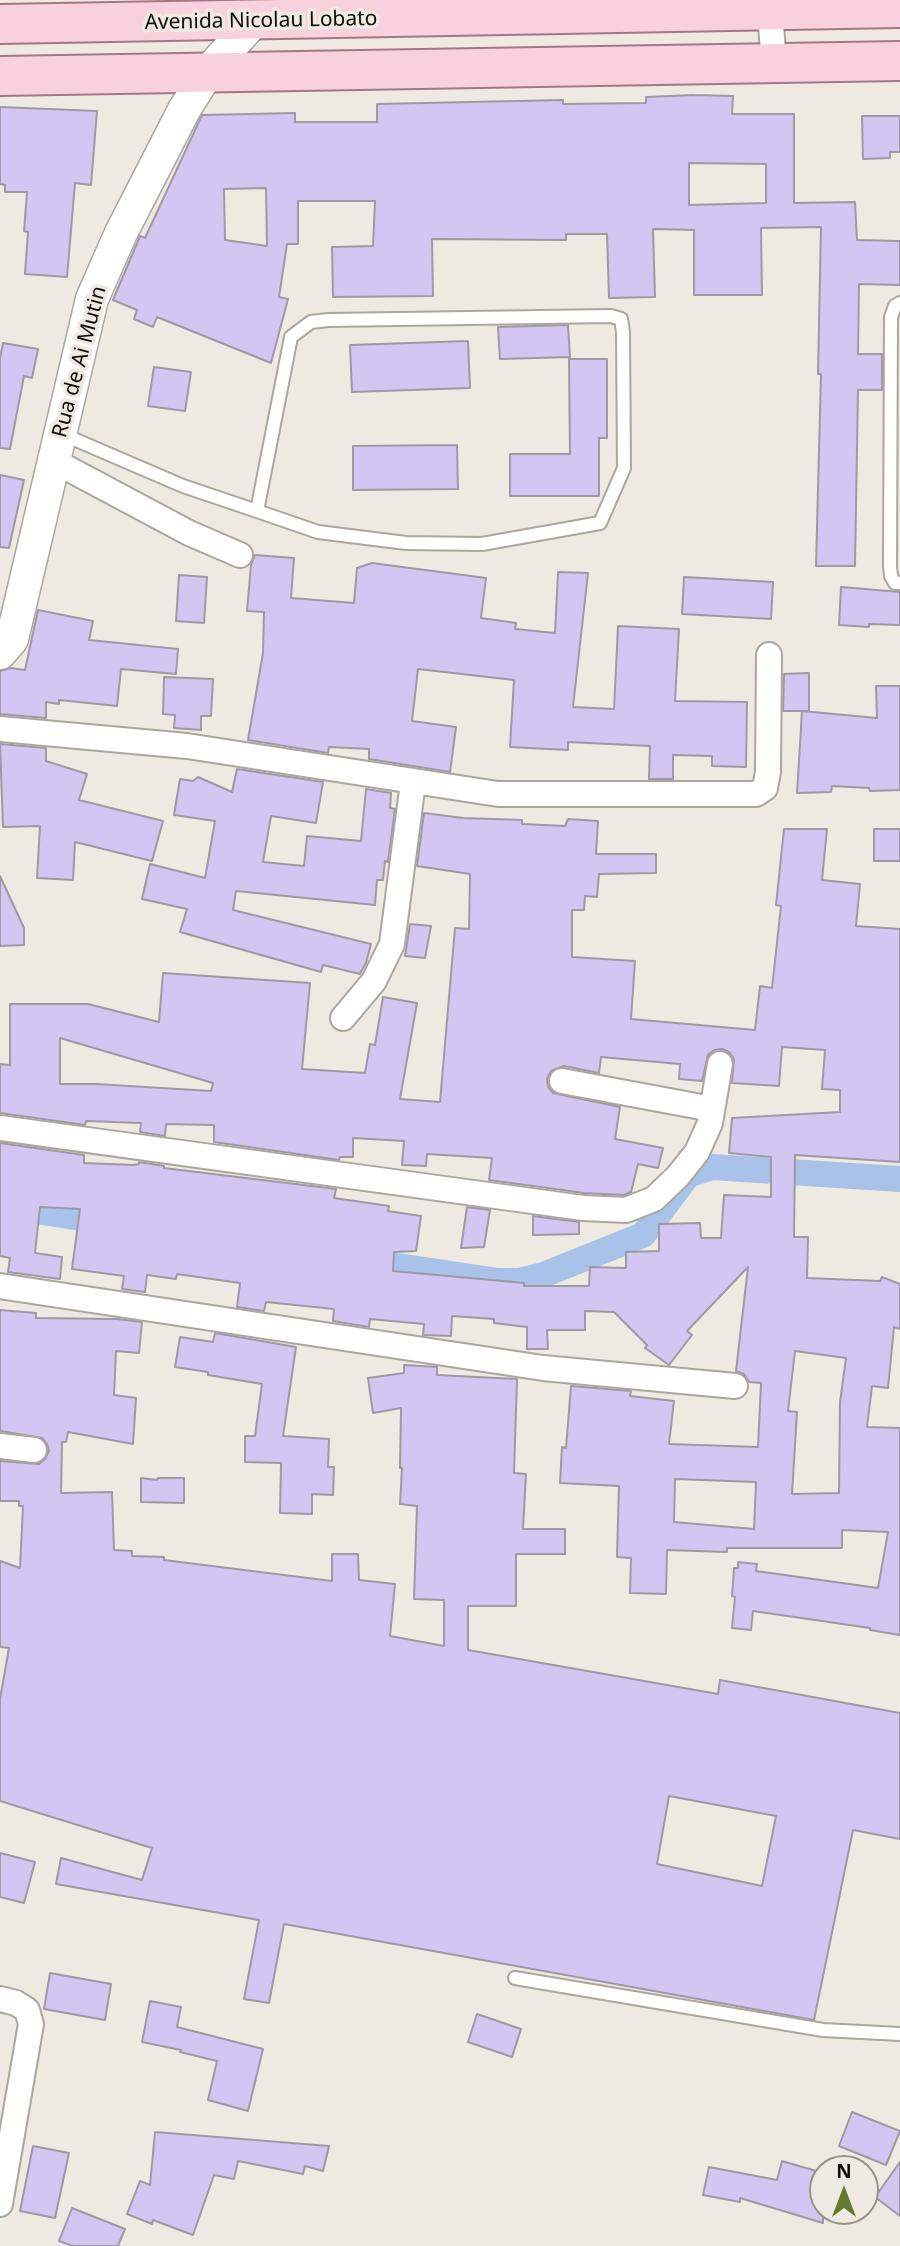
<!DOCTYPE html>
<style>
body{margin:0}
#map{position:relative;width:900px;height:2246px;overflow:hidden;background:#efeae1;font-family:"Noto Sans",sans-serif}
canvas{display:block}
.north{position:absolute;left:809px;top:2155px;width:70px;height:70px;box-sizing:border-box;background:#efeae1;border:2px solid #96928b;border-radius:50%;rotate:0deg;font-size:19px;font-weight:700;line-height:28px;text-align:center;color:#100e0b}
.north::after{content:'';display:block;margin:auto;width:24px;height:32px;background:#627a2c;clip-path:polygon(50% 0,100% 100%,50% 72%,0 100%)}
</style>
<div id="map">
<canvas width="900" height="2246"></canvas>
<div class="north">N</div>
</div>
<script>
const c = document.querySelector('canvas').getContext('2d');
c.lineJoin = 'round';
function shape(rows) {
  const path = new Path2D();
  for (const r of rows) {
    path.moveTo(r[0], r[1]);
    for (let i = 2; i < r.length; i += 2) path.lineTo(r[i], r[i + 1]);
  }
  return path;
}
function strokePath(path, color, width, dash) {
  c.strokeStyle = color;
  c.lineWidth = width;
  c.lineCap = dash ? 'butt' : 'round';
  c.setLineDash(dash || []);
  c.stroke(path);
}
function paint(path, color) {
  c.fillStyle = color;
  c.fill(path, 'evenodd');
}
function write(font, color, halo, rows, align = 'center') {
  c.font = font + ' "Noto Sans",sans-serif';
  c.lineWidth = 7;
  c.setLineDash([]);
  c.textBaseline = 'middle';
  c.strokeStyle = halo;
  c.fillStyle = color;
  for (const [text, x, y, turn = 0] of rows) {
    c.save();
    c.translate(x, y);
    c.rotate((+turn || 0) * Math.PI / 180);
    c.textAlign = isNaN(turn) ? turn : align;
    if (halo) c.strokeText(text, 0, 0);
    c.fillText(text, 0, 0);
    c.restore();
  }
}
strokePath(shape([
 [0,1205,112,1223],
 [358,1260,498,1281,519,1281,543,1275,643,1235,688,1175,712,1167,900,1179]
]), '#a8c2ea', 26);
const building = shape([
 [694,95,733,96,732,114,794,114,794,203,855,202,857,240,900,241,900,285,859,284,858,354,882,354,882,390,858,390,855,566,816,566,821,374,818,374,821,227,761,228,762,295,694,295,694,230,653,229,655,297,609,298,607,234,566,234,566,240,432,239,433,296,333,297,332,247,373,246,375,201,298,201,298,244,287,244,279,297,288,299,271,363,157,317,153,327,134,319,137,310,113,300,138,241,140,236,145,238,202,115,295,113,295,122,377,122,377,104,563,100,563,104,646,103,646,97,694,95],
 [689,163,766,164,766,203,689,205,689,163],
 [266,188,267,246,225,240,224,189,266,188],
 [0,107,97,111,91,185,75,183,67,277,25,274,28,232,24,231,27,192,5,192,5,185,0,184,0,107],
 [862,116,900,116,900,152,890,152,890,158,863,159,862,116],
 [568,325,570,357,500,359,498,327,568,325],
 [468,341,470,388,352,392,350,345,468,341],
 [3,343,38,349,32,378,24,376,10,449,0,448,0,358,3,343],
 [569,359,607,359,607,438,599,438,599,496,510,496,510,454,570,454,569,359],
 [154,367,191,372,185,411,148,406,154,367],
 [457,445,458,489,353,490,353,446,457,445],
 [0,475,24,480,9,548,0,547,0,475],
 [255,555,294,558,291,598,354,603,357,568,372,563,486,578,481,618,516,623,515,629,555,633,558,572,588,573,573,707,614,709,618,626,679,629,675,701,747,702,746,767,712,766,712,756,673,755,673,779,649,779,650,746,568,742,568,750,510,747,514,680,418,669,412,721,456,727,450,772,369,759,369,749,329,747,328,753,248,740,263,653,264,612,247,611,251,565,255,555],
 [179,575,207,577,204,623,176,621,179,575],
 [684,577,773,582,771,619,682,614,684,577],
 [841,587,900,592,900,625,869,624,869,627,839,625,841,587],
 [38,610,93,621,89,640,178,649,176,674,121,669,117,706,59,700,59,704,46,702,46,718,0,714,0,671,10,668,25,670,38,610],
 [809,673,809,711,783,711,784,674,809,673],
 [164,677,213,679,211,716,201,716,201,730,174,728,175,715,163,714,164,677],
 [876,686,900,686,900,790,870,791,869,788,832,786,831,792,797,793,802,711,877,718,876,686],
 [0,744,46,748,46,761,87,774,79,800,163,821,152,861,75,842,73,880,37,878,40,826,3,827,0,744],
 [237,769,323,782,316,823,271,816,263,862,304,866,307,836,361,841,366,789,391,793,390,808,395,809,388,862,385,861,383,880,377,880,375,905,236,891,233,910,371,944,366,963,360,974,323,965,321,972,180,932,187,909,142,899,150,864,205,878,215,821,174,815,180,779,193,781,198,777,232,792,237,769],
 [424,813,463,818,522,820,522,824,565,826,568,819,598,821,596,854,656,854,656,873,599,874,597,897,585,896,584,910,572,910,572,957,635,961,631,1019,755,1030,760,986,772,988,781,906,776,905,784,829,827,829,822,880,860,884,856,926,900,929,900,1162,795,1155,794,1237,808,1237,807,1278,880,1281,882,1277,900,1284,900,1329,894,1327,888,1388,872,1386,867,1427,900,1428,900,1635,870,1630,870,1628,753,1611,751,1630,732,1628,735,1597,732,1596,734,1568,738,1568,738,1562,757,1564,756,1571,878,1588,888,1532,842,1530,842,1548,727,1548,727,1552,667,1550,666,1594,630,1593,631,1558,617,1557,619,1486,560,1483,562,1447,566,1448,571,1386,631,1391,630,1396,674,1401,669,1444,758,1447,761,1383,749,1382,744,1374,736,1371,748,1267,687,1331,692,1335,669,1365,645,1348,647,1345,614,1312,585,1311,585,1330,547,1330,548,1349,527,1349,527,1327,494,1323,494,1319,452,1316,451,1336,423,1335,424,1324,370,1319,369,1327,333,1321,334,1309,266,1302,264,1311,237,1307,240,1283,177,1274,176,1279,147,1275,145,1292,122,1289,124,1276,72,1269,80,1209,40,1207,35,1253,62,1257,60,1279,8,1272,10,1258,0,1256,0,1143,84,1155,84,1163,134,1165,139,1164,139,1162,164,1166,164,1168,336,1189,334,1198,389,1206,388,1211,421,1216,416,1251,394,1252,393,1271,524,1283,524,1286,589,1286,590,1267,626,1268,626,1252,659,1251,659,1224,700,1223,701,1238,721,1238,724,1195,771,1197,771,1157,729,1153,732,1118,840,1112,840,1090,822,1089,825,1050,782,1047,779,1086,732,1083,734,1059,729,1052,722,1049,714,1050,708,1055,702,1081,679,1079,680,1064,601,1057,599,1073,564,1066,551,1071,547,1079,548,1087,553,1093,620,1107,615,1139,663,1148,658,1168,638,1164,631,1192,624,1195,584,1193,489,1180,492,1158,427,1154,426,1166,402,1165,404,1141,353,1138,353,1157,340,1157,339,1160,214,1142,214,1125,166,1124,165,1136,140,1132,141,1123,86,1121,85,1125,0,1113,0,1064,10,1065,10,1004,88,1004,159,1022,163,973,310,983,302,1069,365,1073,370,1044,375,1045,383,997,417,1003,400,1099,440,1102,455,928,469,929,470,874,417,866,424,813],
 [60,1038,213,1083,211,1091,96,1084,60,1084,60,1038],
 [795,1351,846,1358,840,1402,839,1493,792,1494,797,1412,788,1411,795,1351],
 [675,1479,756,1482,754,1529,674,1522,675,1479],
 [874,829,900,829,900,861,874,861,874,829],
 [0,876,24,928,24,945,0,946,0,876],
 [410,924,431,926,425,958,405,956,410,924],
 [467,1207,490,1210,484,1247,461,1248,467,1207],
 [533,1216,579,1222,579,1234,533,1235,533,1216],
 [0,1310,36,1313,36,1318,117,1319,142,1322,139,1353,116,1351,114,1395,136,1398,133,1444,68,1432,66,1442,62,1442,61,1493,112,1492,114,1550,132,1551,132,1556,164,1557,164,1560,332,1581,332,1554,358,1554,359,1580,395,1584,390,1636,444,1646,444,1600,414,1599,417,1506,400,1504,402,1468,400,1468,401,1408,373,1413,368,1378,404,1373,404,1365,437,1367,437,1375,517,1379,514,1473,526,1474,523,1529,565,1529,565,1554,516,1554,516,1606,468,1606,468,1650,718,1694,720,1680,900,1713,900,1839,853,1830,814,2020,284,1924,269,2003,244,1999,259,1920,56,1884,61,1858,142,1880,152,1848,0,1801,0,1699,9,1648,0,1647,0,1561,20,1568,23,1506,19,1506,19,1501,0,1501,0,1461,39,1464,45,1459,49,1451,47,1444,42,1438,0,1431,0,1310],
 [669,1796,776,1816,762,1886,657,1864,669,1796],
 [215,1333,296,1347,283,1436,329,1439,328,1467,334,1467,333,1495,312,1494,312,1514,280,1513,281,1463,245,1462,245,1436,255,1436,262,1384,208,1375,208,1372,175,1367,180,1337,213,1342,215,1333],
 [141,1478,157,1480,158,1478,184,1478,184,1503,141,1502,141,1478],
 [0,1853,35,1862,24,1903,0,1897,0,1853],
 [50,1973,111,1984,105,2020,44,2009,50,1973],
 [150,2001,181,2007,177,2027,263,2049,248,2111,208,2100,217,2061,180,2052,181,2050,142,2042,150,2001],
 [477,2014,521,2029,512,2057,468,2042,477,2014],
 [852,2112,900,2131,886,2165,839,2146,852,2112],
 [155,2132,329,2146,323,2171,305,2166,303,2174,238,2161,234,2179,214,2175,193,2235,153,2220,152,2224,127,2214,140,2181,150,2185,155,2132],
 [33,2146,69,2153,55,2218,20,2211,33,2146],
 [782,2161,823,2173,823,2223,740,2198,740,2202,703,2195,709,2167,777,2180,782,2161],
 [900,2162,900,2216,875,2197,900,2162],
 [72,2208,125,2229,118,2246,73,2246,59,2241,72,2208]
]);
paint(building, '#d4c6f2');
strokePath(building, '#9d9aa3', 2);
const service = shape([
 [900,303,895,306,891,317,890,566,891,576,895,583,900,583],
 [62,434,183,486,257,511,318,532,406,543,482,544,600,523,624,468,623,332,621,319,611,316,328,320,311,322,291,337,257,511],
 [515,1978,823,2030,900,2034]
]);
const minor = shape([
 [769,0,774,64],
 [54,461,189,533,240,555],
 [0,729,187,746,498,794,756,794,765,788,768,772,769,655],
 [343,1018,374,981,392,944,413,782],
 [562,1081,712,1109],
 [0,1128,583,1208,626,1210,654,1199,678,1176,697,1152,710,1123,720,1064],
 [0,1286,543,1368,735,1386],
 [0,1446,34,1450],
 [0,1999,16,2003,27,2010,31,2024,0,2204]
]);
const tertiary = shape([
 [0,653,12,639,92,299,121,233,184,110,207,73,254,21]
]);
const primary = shape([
 [0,24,900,8],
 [0,76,900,61]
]);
strokePath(service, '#aba69e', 16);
strokePath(minor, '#aba69e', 28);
strokePath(tertiary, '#aba69e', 35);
strokePath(primary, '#a47786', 42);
strokePath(service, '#fff', 12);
strokePath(minor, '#fff', 24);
strokePath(tertiary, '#fff', 32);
strokePath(primary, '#f8d0de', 38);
write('21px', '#100e0b', '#efeae1', [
 ["Avenida Nicolau Lobato",261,21,-1],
 ["Rua de Ai Mutin",80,362,-75]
]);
</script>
